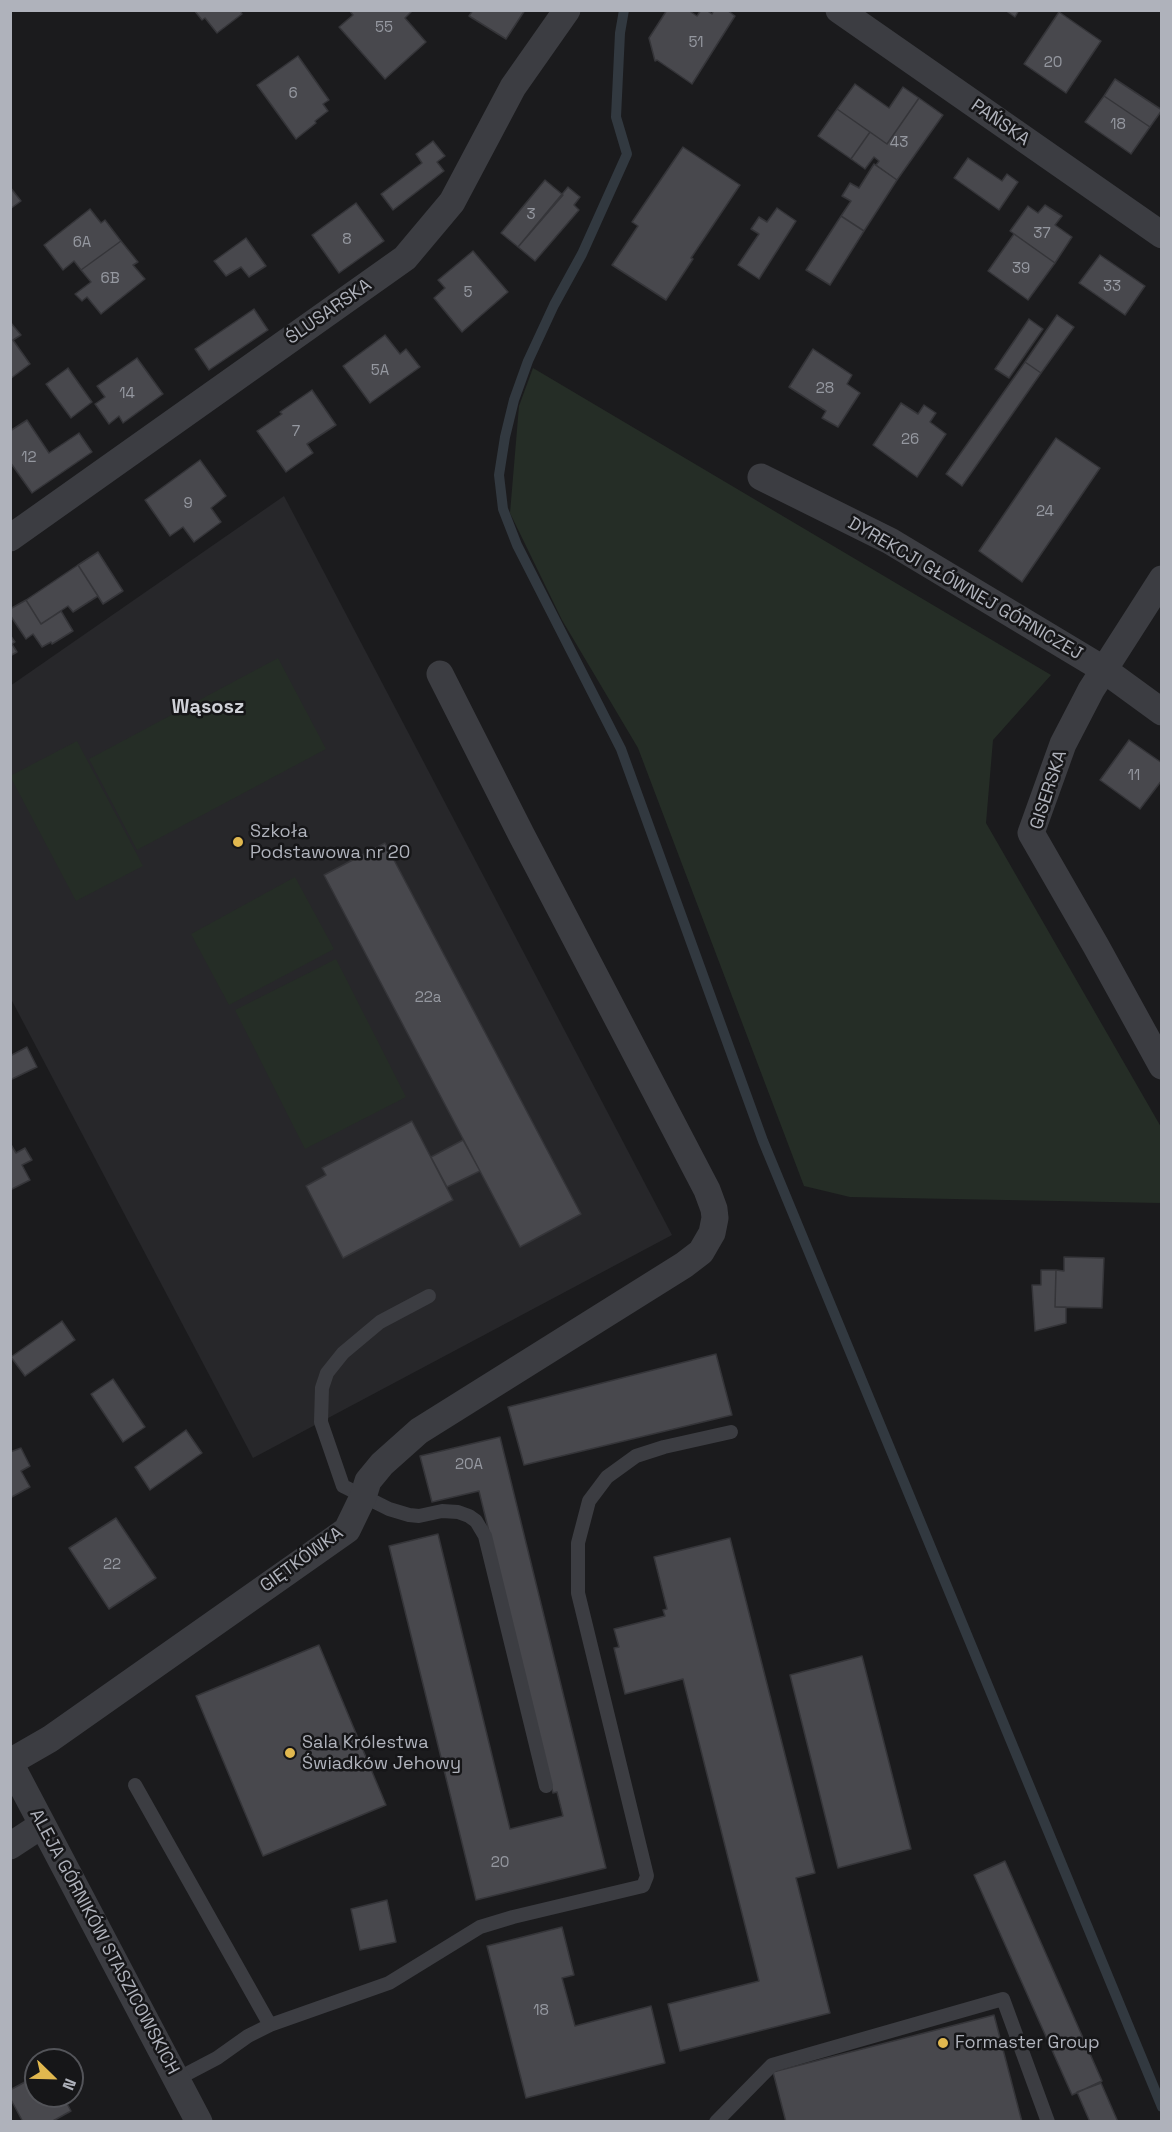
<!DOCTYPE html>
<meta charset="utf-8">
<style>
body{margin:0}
#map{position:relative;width:1172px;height:2132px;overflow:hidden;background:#1b1b1d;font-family:"Space Grotesk",sans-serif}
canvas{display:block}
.frame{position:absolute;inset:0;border:12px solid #afb2bb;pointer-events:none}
.north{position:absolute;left:24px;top:2048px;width:60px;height:60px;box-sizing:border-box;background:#161618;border:2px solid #535459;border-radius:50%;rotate:113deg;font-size:16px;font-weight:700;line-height:24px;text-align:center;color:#afb2bb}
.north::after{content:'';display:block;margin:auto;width:21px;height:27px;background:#e1b84f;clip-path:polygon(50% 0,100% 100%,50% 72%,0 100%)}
</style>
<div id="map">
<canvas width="1172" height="2132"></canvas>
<div class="frame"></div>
<div class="north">N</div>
</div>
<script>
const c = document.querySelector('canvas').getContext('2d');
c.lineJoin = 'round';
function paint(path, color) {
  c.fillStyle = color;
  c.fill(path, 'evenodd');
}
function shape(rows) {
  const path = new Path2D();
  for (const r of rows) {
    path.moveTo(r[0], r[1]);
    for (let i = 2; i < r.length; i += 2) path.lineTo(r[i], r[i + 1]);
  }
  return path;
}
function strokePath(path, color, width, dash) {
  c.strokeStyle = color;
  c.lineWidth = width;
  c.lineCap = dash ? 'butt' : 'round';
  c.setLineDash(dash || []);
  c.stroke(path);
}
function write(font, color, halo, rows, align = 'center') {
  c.font = font + ' "Space Grotesk",sans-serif';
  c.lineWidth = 5;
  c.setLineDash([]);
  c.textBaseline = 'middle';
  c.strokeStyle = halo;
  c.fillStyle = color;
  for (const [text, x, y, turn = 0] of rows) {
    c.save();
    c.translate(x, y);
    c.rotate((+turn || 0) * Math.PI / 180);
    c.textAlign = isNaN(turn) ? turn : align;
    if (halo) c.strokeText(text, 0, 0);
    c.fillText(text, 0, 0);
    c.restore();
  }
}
paint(shape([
 [284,496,672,1235,253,1458,11,999,10,686]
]), '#27272a');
paint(shape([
 [533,368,1051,675,993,740,986,823,1161,1127,1161,1203,850,1197,804,1186,638,748,562,620,510,513,519,406],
 [278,658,326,749,137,850,89,759],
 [77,741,143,866,76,901,10,776],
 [295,877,334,949,229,1005,191,934],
 [336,959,406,1097,305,1149,235,1010]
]), '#252d26');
strokePath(shape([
 [624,10,620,33,616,117,627,154,582,254,554,305,528,361,514,400,505,437,499,475,503,509,517,545,621,749,763,1141,1162,2107]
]), '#323940', 10);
const building = shape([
 [194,10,240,10,242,14,217,33,205,18,202,20,194,10],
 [349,10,413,10,405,18,426,42,385,79,339,27,353,15,349,10],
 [473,10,525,10,506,39,469,16,473,10],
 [667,10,688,10,697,16,701,10,706,10,712,14,714,10,727,10,735,16,692,84,657,60,655,61,649,38,667,10],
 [1005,10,1019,10,1015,17,1005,10],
 [1059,12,1101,41,1066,93,1024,64,1059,12],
 [298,56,329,100,323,104,328,111,315,121,316,123,296,139,257,85,298,56],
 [1115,79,1162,110,1150,127,1104,96,1115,79],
 [855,84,889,108,903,87,919,98,887,144,837,109,855,84],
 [1104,96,1150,127,1131,154,1085,122,1104,96],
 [919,98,943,115,897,180,876,165,879,161,874,157,865,169,851,159,870,132,887,144,919,98],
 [837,109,870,132,851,159,818,136,837,109],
 [433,141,445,156,437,162,444,171,393,210,381,194,422,163,416,154,433,141],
 [683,147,740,185,691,258,693,259,666,300,612,265,638,226,632,222,683,147],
 [968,158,1002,181,1007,174,1018,182,999,210,954,178,968,158],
 [874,164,897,180,864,231,841,216,851,201,842,196,850,183,859,188,874,164],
 [545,180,563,195,518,247,501,233,545,180],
 [10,187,21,201,10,209,10,187],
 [568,187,580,197,574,205,579,210,535,261,518,247,568,187],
 [356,203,384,241,339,273,312,235,356,203],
 [1045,205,1062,216,1055,225,1072,237,1055,263,1010,231,1028,206,1038,213,1045,205],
 [777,208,796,221,759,279,738,265,759,234,751,229,759,217,767,222,777,208],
 [90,209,101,223,105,220,121,241,81,270,74,261,63,270,44,245,90,209],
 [841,216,864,231,830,285,806,270,841,216],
 [1014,234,1055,263,1028,300,988,271,1014,234],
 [246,238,266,266,249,277,241,267,226,276,214,261,246,238],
 [121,241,138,262,133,265,145,279,101,314,87,297,82,301,75,294,91,282,81,270,121,241],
 [473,251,508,292,462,332,434,298,445,288,438,280,473,251],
 [1100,255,1145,286,1125,315,1079,283,1100,255],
 [254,309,268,330,209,370,195,349,254,309],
 [1057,315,1074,327,1041,373,1025,362,1057,315],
 [1029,319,1043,329,1009,378,995,369,1029,319],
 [11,323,21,335,13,340,30,364,10,379,11,323],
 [385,335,400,354,406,349,420,367,370,403,343,366,385,335],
 [813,349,852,375,847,384,860,393,838,427,822,418,826,411,789,387,813,349],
 [137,358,163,394,123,423,119,416,109,424,95,404,105,397,97,386,137,358],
 [1025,362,1041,373,962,486,946,474,1025,362],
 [68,368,92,402,71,418,46,384,68,368],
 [312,390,336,425,307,444,313,453,286,472,257,431,282,414,280,412,312,390],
 [901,403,918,414,924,405,936,413,930,422,946,434,917,477,873,445,901,403],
 [27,420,49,453,79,433,92,452,32,493,10,462,10,431,27,420],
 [1056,438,1100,468,1022,582,979,551,1056,438],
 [200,460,226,496,211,508,221,522,194,542,183,527,170,536,145,500,200,460],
 [98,552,123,591,103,604,78,565,98,552],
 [78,565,98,596,73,612,68,606,41,624,26,600,78,565],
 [26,600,41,624,61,611,73,631,52,644,51,642,42,647,33,634,26,639,10,615,10,609,26,600],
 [10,635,15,642,12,644,17,652,10,656,10,635],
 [1129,740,1162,763,1162,780,1140,809,1100,780,1129,740],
 [385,843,581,1214,520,1247,324,875,385,843],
 [27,1047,37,1067,10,1080,10,1056,27,1047],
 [412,1121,453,1200,343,1258,306,1186,326,1175,322,1168,412,1121],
 [463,1140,480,1171,447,1187,431,1157,463,1140],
 [10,1143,16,1153,25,1148,32,1160,22,1165,30,1180,10,1190,10,1143],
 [1064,1257,1104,1258,1102,1308,1055,1307,1056,1270,1064,1271,1064,1257],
 [1041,1270,1056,1270,1055,1307,1066,1307,1066,1323,1035,1331,1032,1285,1041,1285,1041,1270],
 [62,1321,75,1340,25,1376,11,1357,62,1321],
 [716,1354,732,1415,524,1465,508,1407,716,1354],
 [113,1379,145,1427,123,1442,91,1394,113,1379],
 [186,1430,202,1453,150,1490,135,1467,186,1430],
 [500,1437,606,1868,476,1900,389,1546,438,1534,510,1829,563,1816,557,1792,553,1793,479,1491,432,1502,420,1456,500,1437],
 [21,1448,30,1466,21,1471,30,1487,10,1498,10,1452,21,1448],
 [116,1518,156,1578,109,1609,69,1548,116,1518],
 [730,1538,815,1873,796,1878,830,2013,680,2051,668,2004,759,1981,683,1679,625,1694,614,1648,619,1647,614,1629,665,1616,663,1610,667,1609,654,1557,730,1538],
 [319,1645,386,1805,263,1856,196,1696,319,1645],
 [862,1656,911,1849,838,1868,790,1675,862,1656],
 [1005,1861,1102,2081,1072,2095,974,1875,1005,1861],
 [387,1900,396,1942,360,1950,351,1909,387,1900],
 [562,1927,574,1975,562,1978,575,2026,651,2006,665,2063,526,2098,487,1946,562,1927],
 [994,2015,1022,2122,786,2122,773,2072,994,2015],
 [36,2076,36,2096,63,2096,71,2111,51,2122,23,2122,10,2098,10,2090,36,2076],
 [1101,2083,1118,2122,1090,2122,1077,2092,1101,2083]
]);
paint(building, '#48484d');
strokePath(building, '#353539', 1.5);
strokePath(shape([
 [429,1296,380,1322,343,1353,327,1373,322,1388,321,1422,343,1486,389,1509,409,1515,419,1516,442,1511,458,1512,469,1516,476,1521,485,1536,546,1786],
 [135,1785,270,2025,248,2036,217,2058,177,2079],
 [270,2025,389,1983,480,1927,513,1917,643,1886,647,1876,578,1593,578,1543,589,1501,607,1477,636,1456,664,1447,731,1432],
 [716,2122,772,2065,1003,1999,1048,2122]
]), '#3c3d42', 14);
strokePath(shape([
 [839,10,1162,235],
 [761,477,890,541,1103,669,1162,712],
 [10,538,405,258,452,202,513,87,567,10],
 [1162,579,1091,690,1063,744,1031,833,1096,946,1162,1066],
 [10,1762,50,1739,347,1530,363,1497,368,1481,382,1464,419,1431,684,1265,701,1252,712,1233,715,1218,714,1209,707,1190,521,834,440,674],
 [10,1763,199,2122],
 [10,1846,42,1825]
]), '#3c3d42', 27);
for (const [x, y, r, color] of [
 [238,842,6,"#e1b84f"],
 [290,1753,6,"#e1b84f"],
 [943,2043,6,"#e1b84f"]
]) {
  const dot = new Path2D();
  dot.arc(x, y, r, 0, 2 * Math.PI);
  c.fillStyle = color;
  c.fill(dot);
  strokePath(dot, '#161618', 2);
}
write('15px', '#9598a0', null, [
 ["55",384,28],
 ["51",696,43],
 ["20",1053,63],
 ["6",293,94],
 ["18",1118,125],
 ["43",899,143],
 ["3",531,215],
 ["37",1042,234],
 ["8",347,240],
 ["6A",82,243],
 ["39",1021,269],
 ["6B",110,279],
 ["33",1112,287],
 ["5",468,293],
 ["5A",380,371],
 ["28",825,389],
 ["14",127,394],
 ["7",296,432],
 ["26",910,440],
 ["12",29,458],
 ["9",188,504],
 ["24",1045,512],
 ["11",1134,776],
 ["22a",428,998],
 ["20A",469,1465],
 ["22",112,1565],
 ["20",500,1863],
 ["18",541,2011]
]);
write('18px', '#afb2bb', '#161618', [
 ["PAŃSKA",1000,123,35],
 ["ŚLUSARSKA",329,312,-35],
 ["DYREKCJI GŁÓWNEJ GÓRNICZEJ",965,589,30],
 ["GISERSKA",1049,790,-72],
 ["GIĘTKÓWKA",302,1560,-36],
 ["ALEJA GÓRNIKÓW STASZICOWSKICH",104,1942,62]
]);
write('18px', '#afb2bb', '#161618', [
 ["Szkoła",250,832],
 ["Podstawowa nr 20",250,853],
 ["Sala Królestwa",302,1743],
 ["Świadków Jehowy",302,1764],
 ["Formaster Group",955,2043]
], 'left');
write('bold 20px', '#cfd1d7', '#161618', [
 ["Wąsosz",208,708]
]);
</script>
